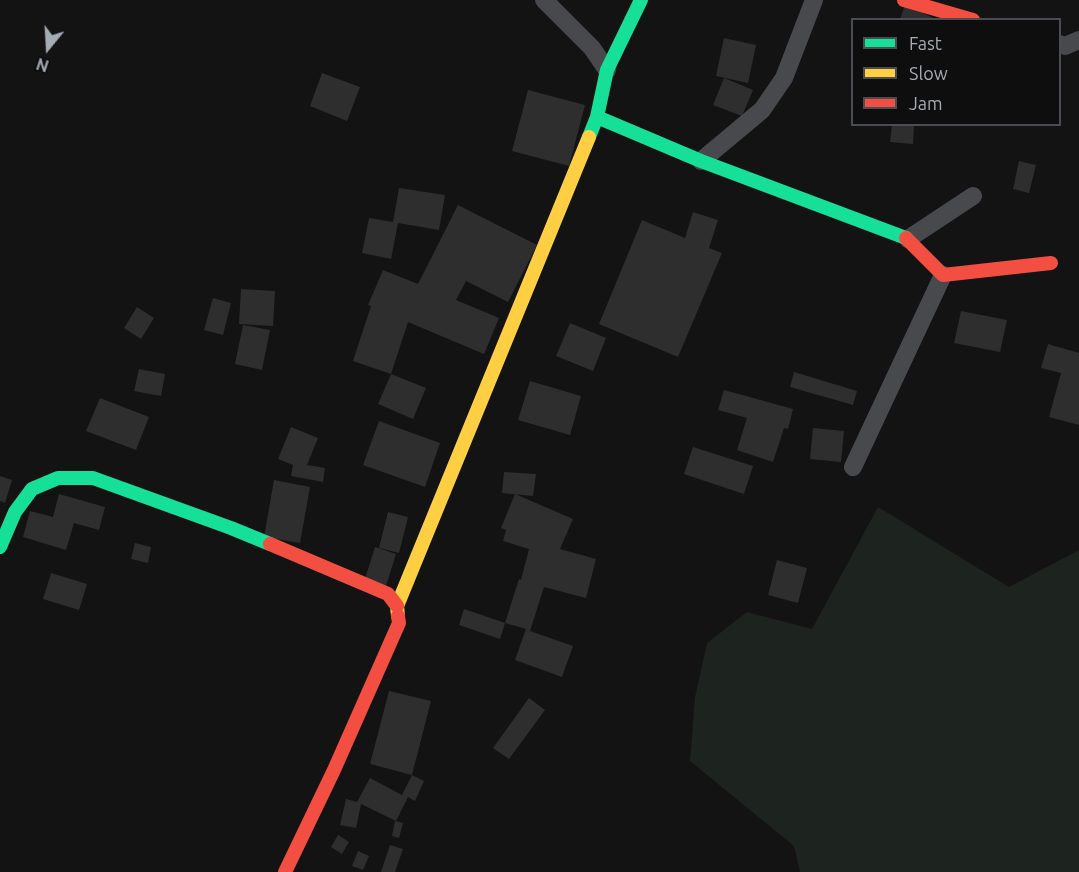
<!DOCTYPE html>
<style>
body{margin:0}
#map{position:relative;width:1079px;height:872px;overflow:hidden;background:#131314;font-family:Ubuntu,sans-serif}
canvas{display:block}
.legend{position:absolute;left:851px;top:18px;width:210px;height:108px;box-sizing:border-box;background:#0e0e0f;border:2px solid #4a4d51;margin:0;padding:8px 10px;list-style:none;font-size:18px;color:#a5abb3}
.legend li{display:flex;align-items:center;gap:12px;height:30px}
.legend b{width:30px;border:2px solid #4a4d51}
.north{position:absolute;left:18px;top:18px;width:60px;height:60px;-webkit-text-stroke:4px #0e0e0f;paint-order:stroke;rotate:198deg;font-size:16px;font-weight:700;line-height:24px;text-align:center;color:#a5abb3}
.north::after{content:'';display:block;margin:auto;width:21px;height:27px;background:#a5abb3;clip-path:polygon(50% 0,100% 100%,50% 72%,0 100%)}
</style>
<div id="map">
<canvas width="1079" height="872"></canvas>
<ul class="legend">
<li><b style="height:8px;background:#16e098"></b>Fast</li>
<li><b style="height:8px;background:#ffcf43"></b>Slow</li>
<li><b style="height:8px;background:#f24e42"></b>Jam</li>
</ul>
<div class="north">N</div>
</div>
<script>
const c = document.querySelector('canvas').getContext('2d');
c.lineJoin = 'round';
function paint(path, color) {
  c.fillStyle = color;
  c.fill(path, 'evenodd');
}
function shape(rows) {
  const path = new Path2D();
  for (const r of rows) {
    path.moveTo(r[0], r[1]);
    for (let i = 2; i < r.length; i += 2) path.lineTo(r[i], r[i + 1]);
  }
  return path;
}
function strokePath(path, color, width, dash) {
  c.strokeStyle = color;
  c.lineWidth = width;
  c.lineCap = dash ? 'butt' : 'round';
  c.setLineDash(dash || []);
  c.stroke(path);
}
paint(shape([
 [878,507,1009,587,1079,550,1079,872,800,872,794,846,690,761,695,697,707,643,747,612,812,629]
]), '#1d231e');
paint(shape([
 [905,4,937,20,900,20],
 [724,38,756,45,748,83,716,76],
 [322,73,360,87,347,121,310,106],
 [724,78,753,90,742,116,713,105],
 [528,90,585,105,569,166,512,151],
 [892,124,914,124,913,144,890,142],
 [1019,161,1036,165,1029,193,1013,189],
 [399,188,445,195,439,230,398,223,391,259,362,253,369,218,393,222],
 [458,205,537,245,508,302,466,281,456,300,499,318,484,354,408,322,391,374,353,361,371,306,368,305,383,270,418,284],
 [693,212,718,220,709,248,722,253,678,357,599,324,642,220,685,238],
 [241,289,275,291,273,326,239,324],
 [213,298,231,303,223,335,204,330],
 [137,307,154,318,141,339,124,328],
 [961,311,1007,320,1000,352,954,343],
 [570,323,606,338,593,371,556,356],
 [243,325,270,330,262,370,235,364],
 [1048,344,1079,353,1079,425,1049,417,1061,373,1041,368],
 [139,369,165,374,161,396,134,391],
 [794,372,857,391,853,405,790,387],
 [391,374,426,388,413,419,378,404],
 [530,381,581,396,570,435,518,420],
 [724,390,793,409,788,429,784,428,773,462,737,450,747,418,718,410],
 [100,398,149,417,136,450,86,431],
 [379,421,440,443,425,487,363,465],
 [291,427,318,438,307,465,325,468,323,482,291,476,293,465,278,459],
 [813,428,844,431,841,462,810,459],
 [693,447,753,466,744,494,684,474],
 [504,472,536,474,533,496,502,493],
 [0,476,12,480,5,503,0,501],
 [274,480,310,487,300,543,264,537],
 [59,494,105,507,99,530,74,523,66,550,23,537,30,511,53,517],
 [515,494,573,519,560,549,596,559,586,598,544,587,530,631,573,646,562,677,515,660,526,629,505,623,519,579,521,580,529,549,503,541,506,530,501,528],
 [388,512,408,517,399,553,379,548],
 [135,543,151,547,148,563,131,559],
 [375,547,396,554,386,586,365,579],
 [777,560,807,568,798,603,768,595],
 [51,573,87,584,79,610,43,599],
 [464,609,505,623,500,639,459,625],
 [389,691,431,701,412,775,370,764],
 [529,698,545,710,509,759,493,748],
 [412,775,424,781,415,801,408,797,396,821,361,804,356,828,340,825,346,799,357,802,370,778,402,795],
 [395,821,403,823,399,838,392,836],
 [338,835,349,842,342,854,331,847],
 [390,845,403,849,395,872,381,872],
 [358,851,369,856,363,870,352,866]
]), '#2e2e2f');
strokePath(shape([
 [544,0,592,48,607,70],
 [1060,44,1065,46,1079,40],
 [701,161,762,110,784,78,814,0],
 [908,239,973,196],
 [853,467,943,275]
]), '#48494c', 18);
strokePath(shape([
 [597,117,701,161,906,238],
 [589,137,597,117,607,70,641,0],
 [0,547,15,512,32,489,58,478,93,478,231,528,270,544]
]), '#16e098', 14);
strokePath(shape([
 [398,616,397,606,589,137]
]), '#ffcf43', 14);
strokePath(shape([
 [904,0,973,20],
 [906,238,943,275,1051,263],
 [270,544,388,594,397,606],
 [285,872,334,770,399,623,398,616]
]), '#f24e42', 14);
</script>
